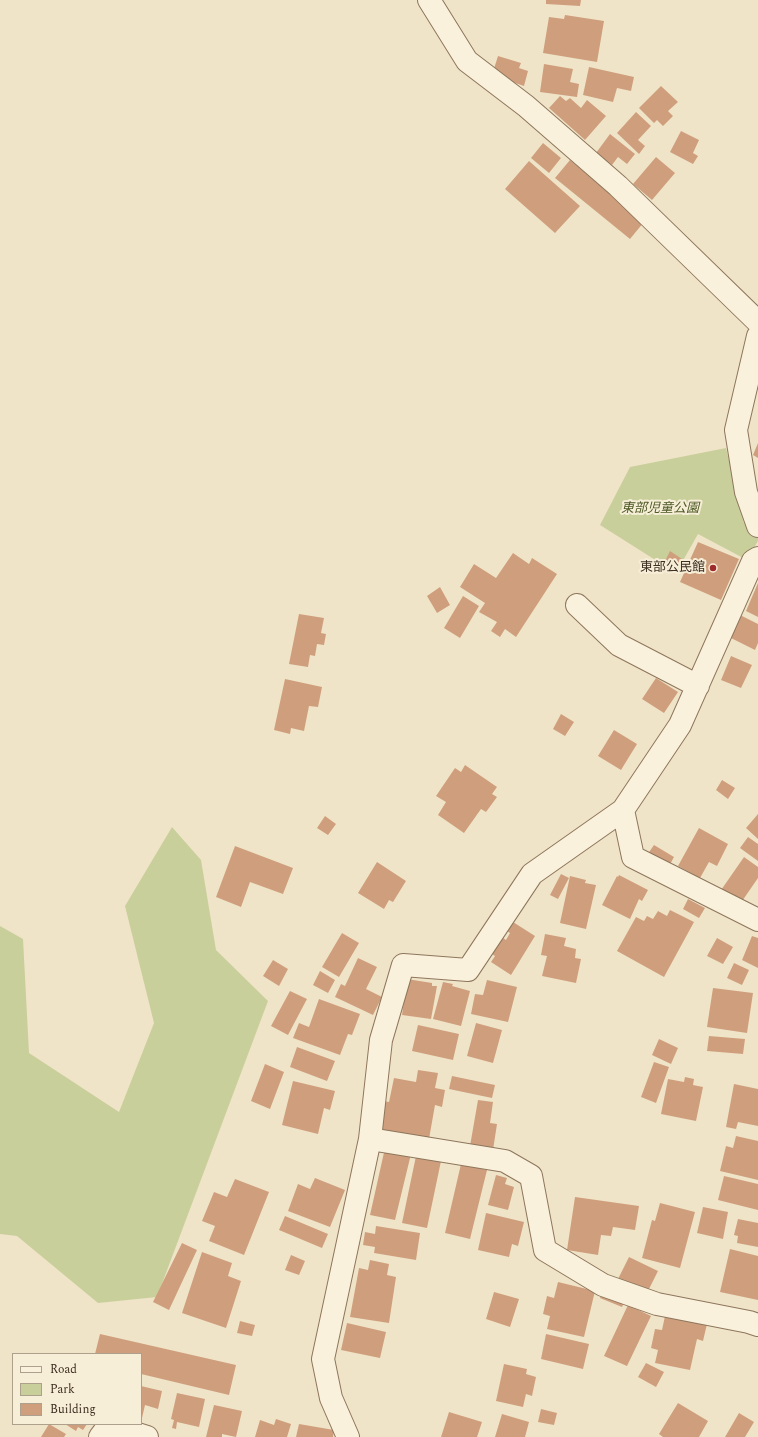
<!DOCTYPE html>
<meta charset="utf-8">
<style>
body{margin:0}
#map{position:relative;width:758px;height:1437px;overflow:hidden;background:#f0e4c8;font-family:Spectral,serif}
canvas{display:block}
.legend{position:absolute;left:12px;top:1353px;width:130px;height:72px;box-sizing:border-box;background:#f7eed8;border:1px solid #ada18e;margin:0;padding:5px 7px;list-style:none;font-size:12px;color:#3d2e20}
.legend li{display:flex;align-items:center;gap:8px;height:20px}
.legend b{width:20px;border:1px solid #ada18e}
</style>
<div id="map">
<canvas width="758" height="1437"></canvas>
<ul class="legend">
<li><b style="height:5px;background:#faf1dc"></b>Road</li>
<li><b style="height:11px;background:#c9cf9b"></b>Park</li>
<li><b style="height:11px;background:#cf9f7d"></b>Building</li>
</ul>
</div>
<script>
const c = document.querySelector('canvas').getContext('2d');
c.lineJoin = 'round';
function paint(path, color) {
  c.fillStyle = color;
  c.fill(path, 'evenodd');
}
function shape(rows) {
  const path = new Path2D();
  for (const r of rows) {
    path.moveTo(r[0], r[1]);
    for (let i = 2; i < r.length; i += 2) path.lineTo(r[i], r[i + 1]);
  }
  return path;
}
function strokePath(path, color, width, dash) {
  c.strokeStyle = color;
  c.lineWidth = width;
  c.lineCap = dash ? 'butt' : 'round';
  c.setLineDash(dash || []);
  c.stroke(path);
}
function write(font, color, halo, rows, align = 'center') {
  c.font = font + ' Spectral,"Noto Sans JP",serif';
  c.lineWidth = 4;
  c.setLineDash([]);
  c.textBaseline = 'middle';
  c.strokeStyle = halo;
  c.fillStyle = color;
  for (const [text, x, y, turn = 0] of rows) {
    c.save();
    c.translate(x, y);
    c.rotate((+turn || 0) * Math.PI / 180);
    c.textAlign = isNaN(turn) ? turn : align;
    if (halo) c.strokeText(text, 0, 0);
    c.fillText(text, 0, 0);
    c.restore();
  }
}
paint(shape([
 [726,448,744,523,758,533,758,541,747,560,698,534,676,573,600,525,630,467],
 [172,827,201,860,216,950,268,1001,157,1297,98,1303,17,1236,0,1234,0,926,23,939,29,1053,119,1112,154,1023,125,906]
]), '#c9cf9b');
paint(shape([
 [546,0,581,0,580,6,546,4],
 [565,15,604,21,597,62,543,53,549,17,564,19],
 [498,56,521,63,519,68,528,71,524,86,492,75],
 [544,64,573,69,570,82,579,84,577,97,540,92],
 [589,67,634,77,631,91,617,88,613,102,583,95],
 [661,86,678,102,668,111,673,116,663,126,657,120,654,123,639,108],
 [560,96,566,101,570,98,581,108,587,100,606,116,585,140,549,108],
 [636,112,651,126,638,140,645,146,639,154,617,133],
 [681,131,699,140,693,153,698,156,693,164,670,152],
 [610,134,635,154,627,164,618,157,612,165,596,153],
 [543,143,561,158,549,173,531,158],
 [656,157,675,173,652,200,633,184],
 [570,160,644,222,630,239,555,178],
 [529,161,580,206,555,233,505,189],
 [758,443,758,458,753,455],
 [698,542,739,559,721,600,680,582],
 [670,551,682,559,676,568,665,561],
 [513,553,529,564,532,558,557,574,516,637,505,629,500,637,491,631,497,622,479,612,485,603,460,587,474,564,496,578],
 [758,583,758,617,746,611],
 [440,587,450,605,437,613,427,596],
 [463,596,479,606,460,638,444,628],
 [299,614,324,618,321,633,326,634,324,645,317,644,315,656,310,655,308,667,289,664],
 [740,615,758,624,758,643,755,650,729,637],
 [731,656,752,665,741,688,721,680],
 [656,678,678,692,664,713,642,699],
 [285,679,322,687,318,707,309,706,304,731,291,728,290,734,274,730],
 [561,714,574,722,565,736,553,729],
 [614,730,637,744,621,770,598,756],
 [465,765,497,787,492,794,497,797,486,812,481,809,464,833,438,815,446,802,436,796,455,768,461,772],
 [722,780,735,788,728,799,716,790],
 [758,814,758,839,746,828],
 [325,816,336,824,328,835,317,828],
 [699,828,728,844,717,866,709,862,700,878,678,866],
 [748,837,758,844,758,861,740,848],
 [654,845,674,857,668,868,647,855],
 [235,846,293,868,283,894,250,882,241,907,216,897],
 [744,857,758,867,758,878,738,907,719,893],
 [377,862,406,881,393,902,389,900,384,909,358,893],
 [561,874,569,878,558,899,550,895],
 [619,875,648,890,642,901,639,899,630,919,602,905,617,876,618,877],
 [570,876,586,880,585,883,596,885,586,929,560,923],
 [688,899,705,908,699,918,683,909],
 [670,910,694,922,664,977,617,951,636,917,644,921,647,916,653,919,658,911,667,916],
 [513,922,535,936,511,975,491,962,495,956,492,954,503,938,506,940,510,933,507,931],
 [342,933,359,943,339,977,322,967],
 [545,934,566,938,564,946,576,949,575,958,581,959,576,983,542,976,547,956,541,955],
 [752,936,758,938,758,968,742,960],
 [717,938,733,947,723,964,707,956],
 [358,958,377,967,366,989,382,997,373,1015,335,997,341,984,345,986],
 [273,960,288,969,279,986,263,976],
 [734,963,749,970,742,985,727,978],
 [320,971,335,980,328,993,313,985],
 [407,979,432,983,432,986,437,986,431,1019,402,1015],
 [487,980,517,987,508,1022,471,1014,475,994,483,995],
 [443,982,453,984,452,986,470,991,461,1026,433,1019],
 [713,988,753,993,747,1033,707,1027],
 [290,991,307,999,288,1035,271,1026],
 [319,999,360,1014,352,1035,348,1034,340,1055,293,1038,299,1023,309,1027],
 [476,1023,502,1030,493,1063,467,1056],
 [418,1025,459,1034,453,1060,412,1051],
 [709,1036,745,1039,743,1054,707,1051],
 [659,1039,678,1048,671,1064,652,1055],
 [297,1047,335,1061,327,1081,290,1067],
 [654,1062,669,1067,656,1103,641,1097],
 [265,1064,284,1072,270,1109,251,1101],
 [418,1070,438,1073,435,1088,445,1090,442,1107,435,1105,429,1139,379,1130,384,1101,389,1102,394,1078,416,1082],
 [452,1076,495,1085,492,1098,449,1089],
 [685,1077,694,1079,693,1085,703,1087,696,1121,661,1114,668,1079,684,1082],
 [293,1081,335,1091,330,1110,324,1108,318,1134,282,1125],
 [734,1084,758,1089,758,1126,738,1122,736,1129,726,1127],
 [478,1100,493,1102,490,1123,497,1124,493,1150,470,1146],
 [736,1136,758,1141,758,1180,720,1171,726,1146,733,1148],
 [385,1148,411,1154,395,1220,370,1215],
 [416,1156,441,1161,427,1228,402,1223],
 [461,1164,487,1170,470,1239,445,1233],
 [496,1175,507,1178,505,1184,514,1187,508,1210,488,1205],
 [724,1176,758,1184,758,1210,718,1200],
 [315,1178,345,1190,330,1227,288,1211,298,1184,310,1189],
 [235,1179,269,1192,244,1255,209,1241,215,1226,202,1221,214,1192,227,1197],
 [575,1197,639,1206,635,1230,613,1227,611,1236,601,1235,598,1255,567,1250],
 [660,1203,695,1212,680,1268,642,1258,652,1220,655,1221],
 [703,1207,728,1212,723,1239,697,1233],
 [486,1213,524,1222,518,1246,512,1244,509,1257,478,1250],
 [285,1216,328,1234,322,1248,279,1230],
 [738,1219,758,1223,758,1247,737,1243,738,1236,734,1235],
 [376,1226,420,1233,416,1260,374,1253,375,1247,363,1245,365,1232,375,1234],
 [182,1243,197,1250,169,1310,153,1302],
 [730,1249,758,1256,758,1300,720,1292],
 [202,1252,232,1263,228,1276,241,1281,226,1328,182,1313],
 [291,1255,305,1261,299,1275,285,1270],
 [629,1257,658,1271,647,1293,618,1279],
 [370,1260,389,1264,387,1275,396,1277,389,1323,350,1317,359,1268,368,1270],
 [558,1282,595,1291,584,1337,547,1329,550,1316,543,1314,547,1296,554,1298],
 [603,1291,625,1300,622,1307,600,1298],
 [494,1292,519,1299,510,1327,486,1319],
 [628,1305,651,1316,627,1366,604,1356],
 [665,1316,707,1324,703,1341,697,1339,690,1370,655,1363,658,1350,651,1348,655,1329,662,1330],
 [240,1321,255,1325,252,1336,237,1333],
 [347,1323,386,1332,380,1358,341,1350],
 [100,1334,236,1365,229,1395,141,1374,141,1354,95,1354],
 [546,1334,589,1344,583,1369,541,1359],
 [646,1363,664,1372,656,1387,638,1377],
 [504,1364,527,1369,526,1374,536,1377,532,1396,526,1394,523,1407,496,1401],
 [141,1386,162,1391,158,1409,145,1405,142,1418],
 [177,1393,205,1399,199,1427,177,1422,176,1429,172,1428,174,1420,171,1419],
 [678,1403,708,1421,699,1437,663,1437,659,1434],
 [214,1405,242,1411,236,1437,222,1434,222,1437,206,1437],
 [541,1409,557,1413,554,1425,538,1422],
 [449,1412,482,1422,477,1437,441,1437],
 [739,1413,754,1422,745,1437,725,1437],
 [502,1414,529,1422,525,1437,495,1437],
 [276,1419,291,1424,287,1437,255,1437,260,1420,274,1425],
 [49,1424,66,1434,64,1437,41,1437],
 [65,1424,87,1424,83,1430,78,1427,76,1431],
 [299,1424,334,1430,333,1437,296,1437]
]), '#cf9f7d');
const street = shape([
 [429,0,467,61,526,106,618,186,758,322],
 [758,336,736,430,746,492,758,526],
 [577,605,619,645,698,686],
 [623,810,633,857,758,920],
 [370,1139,505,1161,531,1176,545,1250,603,1285,657,1304,749,1322,758,1325],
 [100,1437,109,1425,147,1437],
 [348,1437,331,1398,323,1359,370,1139,381,1040,403,965,468,970,532,874,623,810,680,725,753,561,758,558]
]);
strokePath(street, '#8d765c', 24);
strokePath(street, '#faf1dc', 22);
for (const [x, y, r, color] of [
 [713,568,4,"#9e2a2b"]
]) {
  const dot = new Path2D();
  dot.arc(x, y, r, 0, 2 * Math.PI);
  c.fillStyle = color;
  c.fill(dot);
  strokePath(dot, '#f7eed8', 1.5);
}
write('italic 13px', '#4d5a26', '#f7eed8', [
 ["東部児童公園",660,509]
]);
write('13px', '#3d2e20', '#f7eed8', [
 ["東部公民館",705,568]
], 'right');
</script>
